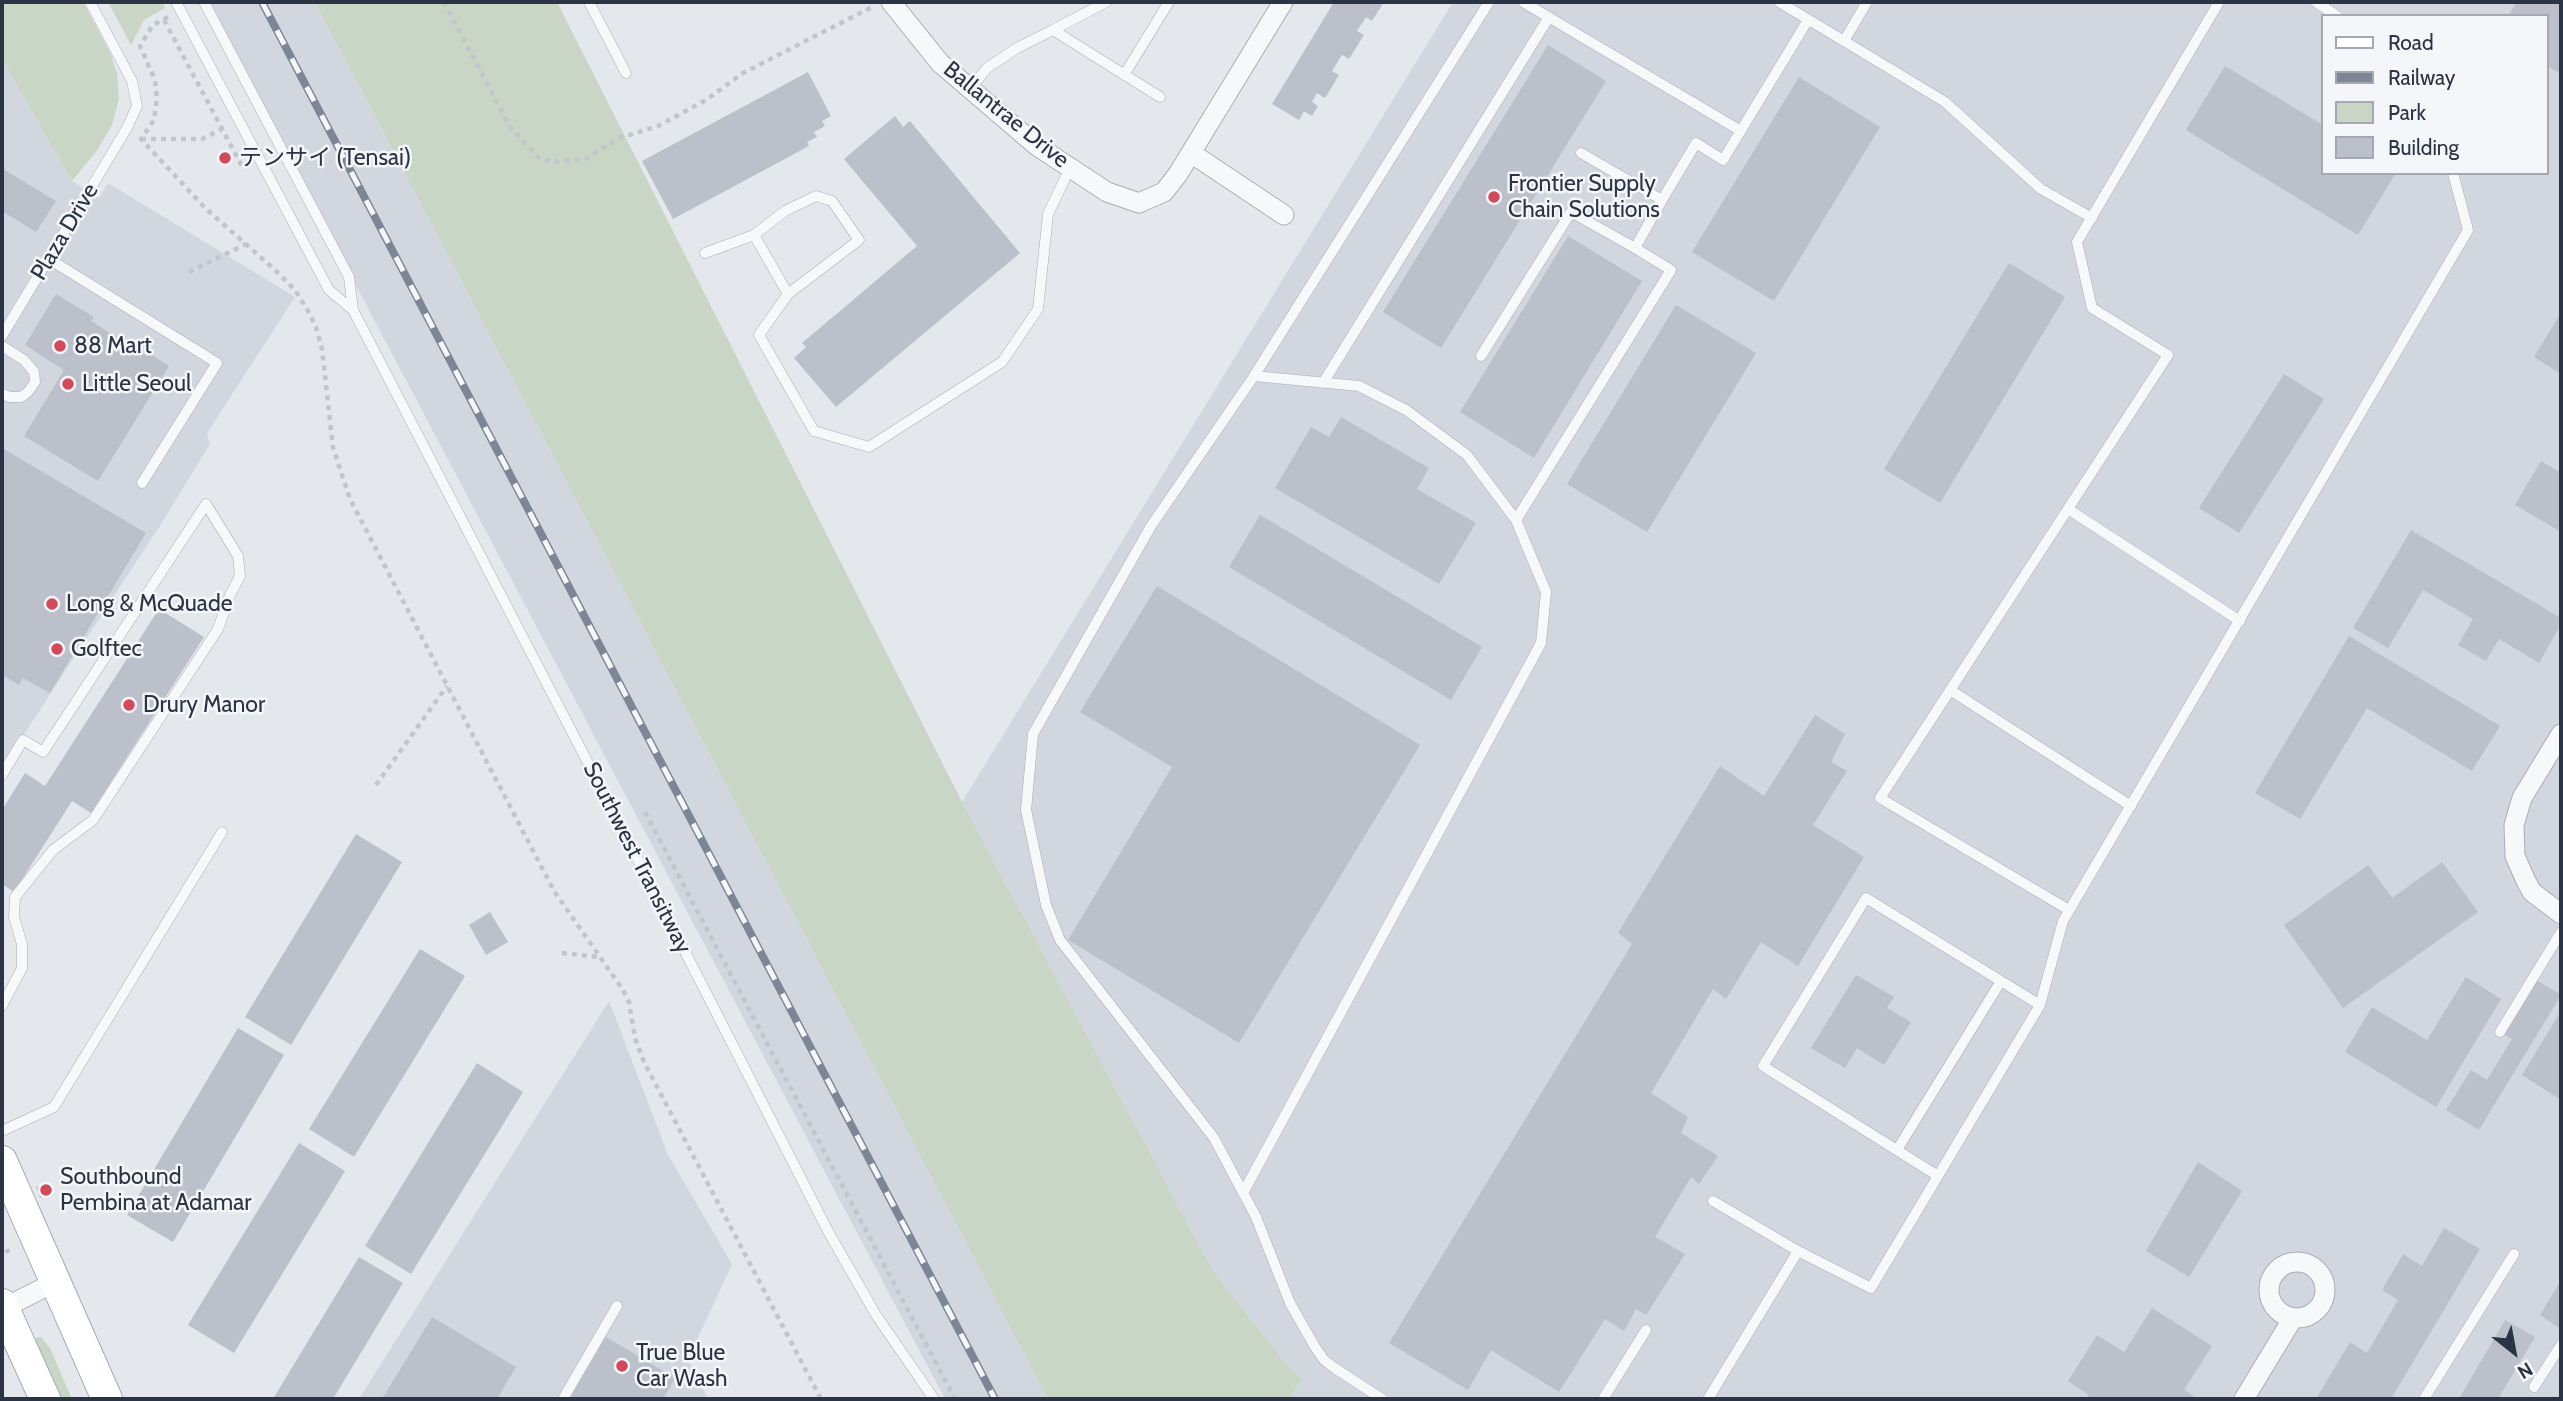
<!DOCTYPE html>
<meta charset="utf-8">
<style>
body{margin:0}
#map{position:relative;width:2563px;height:1401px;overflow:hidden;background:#e4e7ec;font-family:Cabin,sans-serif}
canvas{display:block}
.frame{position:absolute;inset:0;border:4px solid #2b3445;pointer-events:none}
.legend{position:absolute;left:2321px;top:14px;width:228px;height:161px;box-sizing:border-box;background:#f4f6f9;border:2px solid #a4a8b1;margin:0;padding:9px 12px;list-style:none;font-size:21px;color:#2b3445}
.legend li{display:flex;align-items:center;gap:14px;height:35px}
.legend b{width:35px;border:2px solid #a4a8b1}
.north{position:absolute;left:2479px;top:1317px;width:70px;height:70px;-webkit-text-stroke:5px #f4f6f9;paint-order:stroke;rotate:149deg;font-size:19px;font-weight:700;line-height:28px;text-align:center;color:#2b3445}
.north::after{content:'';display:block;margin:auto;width:24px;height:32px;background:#2b3445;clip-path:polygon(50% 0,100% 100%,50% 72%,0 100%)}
</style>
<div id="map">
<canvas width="2563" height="1401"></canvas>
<div class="frame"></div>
<ul class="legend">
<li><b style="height:9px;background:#fff"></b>Road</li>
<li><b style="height:9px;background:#7d8696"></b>Railway</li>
<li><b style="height:19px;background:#c9d6c5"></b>Park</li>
<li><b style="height:19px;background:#bbc0ca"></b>Building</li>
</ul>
<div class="north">N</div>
</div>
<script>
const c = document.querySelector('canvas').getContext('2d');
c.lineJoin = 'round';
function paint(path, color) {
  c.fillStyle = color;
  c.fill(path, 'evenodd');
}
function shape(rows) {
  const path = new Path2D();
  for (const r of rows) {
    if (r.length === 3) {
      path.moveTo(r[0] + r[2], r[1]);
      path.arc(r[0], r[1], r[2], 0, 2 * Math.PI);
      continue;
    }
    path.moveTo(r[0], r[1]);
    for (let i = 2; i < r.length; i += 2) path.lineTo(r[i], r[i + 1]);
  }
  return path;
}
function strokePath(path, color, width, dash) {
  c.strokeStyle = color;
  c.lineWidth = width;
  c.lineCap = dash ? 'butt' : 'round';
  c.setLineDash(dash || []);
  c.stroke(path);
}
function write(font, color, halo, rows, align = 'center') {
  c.font = font + ' Cabin,"Noto Sans JP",sans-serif';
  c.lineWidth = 5;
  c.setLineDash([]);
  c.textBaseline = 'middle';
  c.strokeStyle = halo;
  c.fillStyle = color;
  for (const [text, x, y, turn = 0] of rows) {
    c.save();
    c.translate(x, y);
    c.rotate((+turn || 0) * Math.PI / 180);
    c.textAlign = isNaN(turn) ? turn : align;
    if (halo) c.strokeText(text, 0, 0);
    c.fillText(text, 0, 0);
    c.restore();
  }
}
paint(shape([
 [206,2,315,2,1048,1399,945,1399],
 [1453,2,2561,2,2561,1399,1289,1399,1302,1378,1286,1364,1213,1271,962,802],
 [2323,16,2547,16,2547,173,2323,173],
 [2,59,72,181,99,198,108,183,295,297,207,433,210,444,161,524,2,768],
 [609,1001,668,1155,732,1264,688,1359,708,1399,359,1399]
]), '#d2d6de');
paint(shape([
 [2,2,83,2,111,55,117,74,119,99,112,125,96,152,72,181,2,59],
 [108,2,162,2,165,8,144,20,131,45],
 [315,2,557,2,962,802,1213,1271,1286,1364,1302,1378,1289,1399,1048,1399],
 [41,1337,50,1348,72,1399,60,1399,34,1342,36,1338]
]), '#c9d6c5');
paint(shape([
 [1334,2,1384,2,1372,21,1366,17,1357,31,1364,35,1349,59,1342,55,1332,71,1339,75,1325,98,1317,93,1312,102,1318,106,1312,116,1304,111,1299,120,1272,104],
 [2517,2,2561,2,2561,74,2547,66,2547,16,2508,16],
 [1548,45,1606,81,1441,348,1383,312],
 [2225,66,2323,125,2323,173,2396,173,2358,235,2186,130],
 [808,72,831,116,822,121,825,126,814,132,817,137,807,142,809,146,673,219,642,161],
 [1799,77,1880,127,1774,301,1692,252],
 [895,116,903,127,910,121,1020,253,836,407,794,358,806,347,802,343,917,246,844,159],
 [3,169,56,201,36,232,2,211],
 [1568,236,1642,281,1534,458,1460,412],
 [2009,263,2065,297,1940,503,1884,469],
 [56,294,94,317,91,321,147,356,149,353,169,366,98,481,24,436,64,370,25,345],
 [1676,305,1756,353,1647,532,1567,484],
 [2561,313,2561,374,2534,357],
 [2284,374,2324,399,2239,533,2199,508],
 [1341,417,1429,468,1417,489,1476,523,1439,584,1275,488,1311,427,1329,437],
 [2,448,146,533,50,693,23,678,19,685,2,675],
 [2541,461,2561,473,2561,532,2515,505],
 [1260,515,1482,647,1451,700,1229,567],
 [2411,530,2561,618,2561,624,2539,663,2499,639,2486,661,2458,645,2473,619,2423,590,2388,648,2353,628],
 [1157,586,1420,745,1239,1043,1068,940,1172,767,1080,712],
 [159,609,204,637,91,813,72,801,14,892,2,884,2,810,25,773,45,786],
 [2349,636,2500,726,2472,771,2367,708,2300,819,2255,793],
 [1815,715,1845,734,1831,762,1847,771,1813,825,1864,857,1798,966,1761,942,1726,999,1713,989,1651,1093,1688,1117,1681,1133,1718,1156,1699,1184,1691,1177,1655,1237,1685,1254,1646,1315,1636,1309,1624,1331,1605,1319,1559,1392,1491,1350,1468,1390,1389,1343,1632,944,1618,933,1720,766,1764,796],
 [356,834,402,862,291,1045,245,1017],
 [2442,862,2478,912,2343,1008,2284,925,2368,865,2392,898],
 [490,912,508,942,486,955,469,925],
 [420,949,465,976,354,1157,309,1129],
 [1856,975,1894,997,1887,1008,1911,1022,1884,1065,1857,1048,1845,1068,1811,1048],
 [2466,977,2501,999,2436,1107,2345,1052,2372,1007,2427,1040],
 [2533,978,2561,995,2479,1130,2446,1110,2471,1070,2487,1080,2512,1039,2500,1032],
 [2561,1011,2561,1100,2522,1075],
 [238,1028,284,1055,173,1242,127,1215],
 [477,1063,523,1092,411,1274,365,1246],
 [299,1143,345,1171,234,1353,188,1325],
 [2198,1162,2242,1191,2189,1277,2146,1251],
 [42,1185,46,1196,40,1198,36,1187],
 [2444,1228,2480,1249,2391,1399,2316,1399,2350,1342,2367,1353,2398,1300,2382,1290,2403,1254,2422,1266],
 [359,1257,403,1283,333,1399,273,1399],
 [2561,1280,2561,1329,2540,1315],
 [2152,1308,2212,1346,2184,1390,2198,1399,2086,1399,2089,1395,2068,1381,2097,1335,2124,1352],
 [432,1317,516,1367,497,1399,382,1399],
 [2505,1320,2535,1337,2498,1399,2459,1399],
 [606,1337,675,1378,663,1399,569,1399]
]), '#bbc0ca');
const service = shape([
 [176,2,329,290,353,310],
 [204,2,349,277,353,310,612,809,829,1233,876,1315,934,1399],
 [589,2,626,73],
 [1523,2,1741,131],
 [1779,2,1844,41,1867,2],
 [2316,2,2337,16],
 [1053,30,1106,2],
 [1844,41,1945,102,2041,189,2092,218],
 [1124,75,1169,2],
 [970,89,987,68,1017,48,1053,30,1160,97],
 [1581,153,1662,200],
 [705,253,754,235],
 [49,259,217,363,142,483],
 [788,294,754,235,785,211,816,196,832,201,859,240,788,294,759,335,814,431,869,447,1002,362,1038,309,1048,214,1070,168],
 [2,336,127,128,137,106,132,81,90,2],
 [2,346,24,360,34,372,35,382,28,392,21,397,10,397,2,394],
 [1481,356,1571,212,1635,248],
 [1323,383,1549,17],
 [2068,509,2240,621],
 [1516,520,1671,270,1635,248,1662,200,1696,143,1723,160,1808,20],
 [1950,690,2131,806],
 [2,775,23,740,43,752,206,504,238,556,240,576,230,595,218,629,93,820,53,850,15,897,14,917,22,944,22,968,2,1006],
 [2069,910,1880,798,2168,355,2092,308,2077,242,2219,2],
 [2040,1005,2063,921,2468,230,2453,173],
 [2500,1032,2561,932],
 [2,1131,54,1107,222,832],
 [1897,1150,2001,981],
 [1243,1193,1541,643,1546,592,1516,520,1467,455,1406,410,1359,386,1254,376],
 [1713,1201,1798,1251],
 [2534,1387,2561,1345],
 [563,1399,617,1306],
 [1382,1399,1336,1369,1324,1360,1315,1347,1290,1303,1256,1217,1214,1138,1060,940,1046,905,1026,810,1033,734,1151,526,1254,376,1489,2],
 [1603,1399,1646,1330],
 [1708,1399,1798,1251,1871,1288,1938,1176,2040,1005,1866,898,1763,1066,1938,1176],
 [2424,1399,2514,1254]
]);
const minor = shape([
 [891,2,940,63,1037,146,1107,192,1139,203,1164,192,1178,174,1283,2],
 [1191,153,1284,215],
 [2561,734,2522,798,2514,825,2515,856,2526,881,2532,892,2561,914],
 [2297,1290,28],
 [2,1309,55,1282],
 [2244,1399,2293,1318]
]);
const primary = shape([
 [2,1161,107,1399],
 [2,1304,45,1399]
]);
strokePath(service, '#a9aeb7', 11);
strokePath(minor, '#a9aeb7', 21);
strokePath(primary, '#a3abb8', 32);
strokePath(shape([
 [444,2,510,127,540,159,560,162,587,158,617,139,658,126,706,100,743,73,872,7],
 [168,17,153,25,140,46,155,80,157,98,154,120,141,139,205,208,274,269,295,290,308,311,316,327,322,349,333,448,350,499,554,891,623,990,629,1002,635,1038,644,1062,821,1399],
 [164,20,244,170],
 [141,139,202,139,222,129],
 [189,272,246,244],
 [376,785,447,686],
 [645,812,955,1399],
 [562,953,599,957],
 [5,1252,14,1248]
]), '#c2c5cb', 4.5, [5, 5]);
strokePath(service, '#f7f8fa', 10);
strokePath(minor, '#f7f8fa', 19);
strokePath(primary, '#fff', 30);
const rail = shape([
 [262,2,995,1399]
]);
strokePath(rail, '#7d8696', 8);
strokePath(rail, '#f4f6f9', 5, [16]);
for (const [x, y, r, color] of [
 [225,158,7,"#d1495b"],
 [1494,197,7,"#d1495b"],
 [60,346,7,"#d1495b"],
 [68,384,7,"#d1495b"],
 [52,604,7,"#d1495b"],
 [57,649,7,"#d1495b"],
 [129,705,7,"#d1495b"],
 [46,1190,7,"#d1495b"],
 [622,1366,7,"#d1495b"]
]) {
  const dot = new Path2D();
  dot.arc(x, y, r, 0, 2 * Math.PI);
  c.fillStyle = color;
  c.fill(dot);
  strokePath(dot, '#f4f6f9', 2.5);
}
write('23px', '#2b3445', '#f4f6f9', [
 ["Ballantrae Drive",1006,115,39],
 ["Plaza Drive",65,232,-59],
 ["Southwest Transitway",637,858,63]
]);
write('23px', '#2b3445', '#f4f6f9', [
 ["テンサイ (Tensai)",239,158],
 ["Frontier Supply",1508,184],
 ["Chain Solutions",1508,210],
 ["88 Mart",74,346],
 ["Little Seoul",82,384],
 ["Long & McQuade",66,604],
 ["Golftec",71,649],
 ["Drury Manor",143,705],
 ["Southbound",60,1177],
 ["Pembina at Adamar",60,1203],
 ["True Blue",636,1353],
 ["Car Wash",636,1379]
], 'left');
</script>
